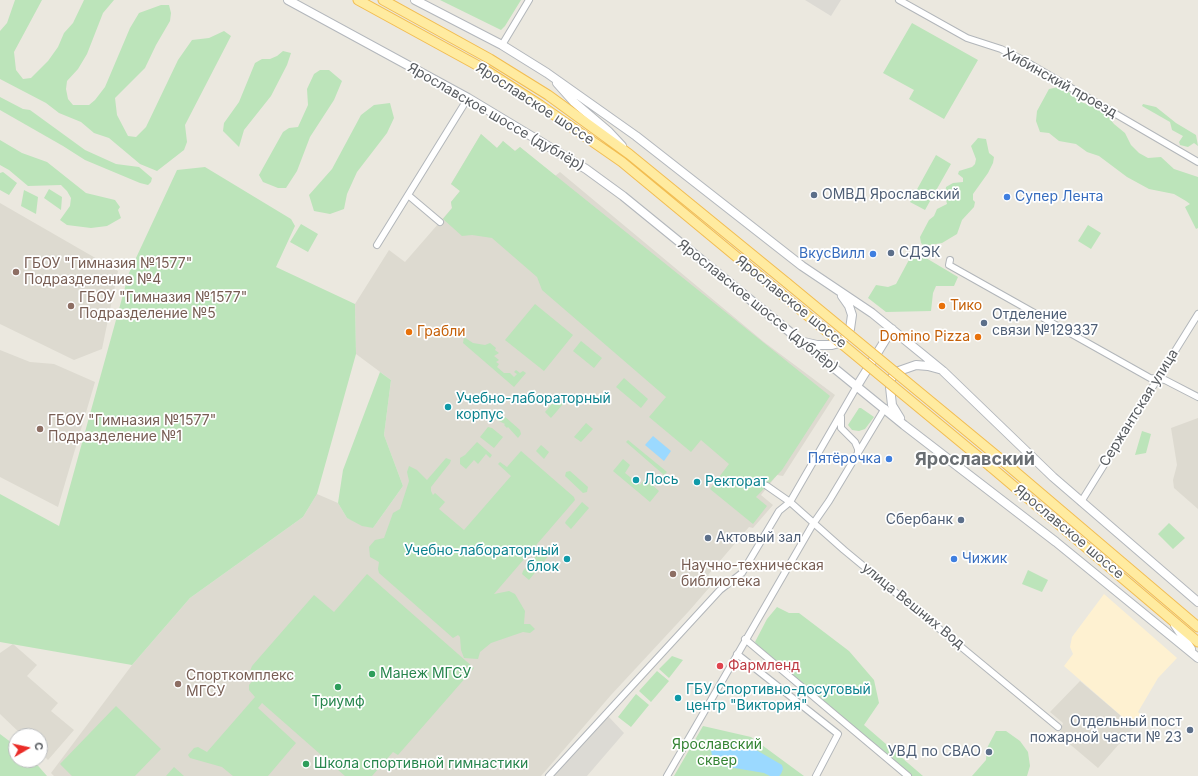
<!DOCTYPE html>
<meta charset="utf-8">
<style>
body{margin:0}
#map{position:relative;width:1198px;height:776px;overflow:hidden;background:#ebe8df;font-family:Inter,sans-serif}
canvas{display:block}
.north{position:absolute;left:8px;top:728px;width:40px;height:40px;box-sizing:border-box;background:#fff;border:1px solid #bcbebf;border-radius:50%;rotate:81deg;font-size:11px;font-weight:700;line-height:16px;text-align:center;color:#585c60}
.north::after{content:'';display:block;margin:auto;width:14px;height:18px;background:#ea2c27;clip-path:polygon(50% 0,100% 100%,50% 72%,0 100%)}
</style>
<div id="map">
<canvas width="1198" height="776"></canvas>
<div class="north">С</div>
</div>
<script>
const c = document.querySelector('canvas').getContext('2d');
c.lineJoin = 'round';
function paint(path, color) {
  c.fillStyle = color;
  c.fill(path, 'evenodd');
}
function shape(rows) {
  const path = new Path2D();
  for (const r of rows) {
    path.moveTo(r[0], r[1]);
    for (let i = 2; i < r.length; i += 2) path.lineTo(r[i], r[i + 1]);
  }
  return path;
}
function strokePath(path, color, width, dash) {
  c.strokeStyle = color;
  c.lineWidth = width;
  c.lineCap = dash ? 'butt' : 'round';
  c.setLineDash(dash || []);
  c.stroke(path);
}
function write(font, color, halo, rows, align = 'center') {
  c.font = font + ' Inter,sans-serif';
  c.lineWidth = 3.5;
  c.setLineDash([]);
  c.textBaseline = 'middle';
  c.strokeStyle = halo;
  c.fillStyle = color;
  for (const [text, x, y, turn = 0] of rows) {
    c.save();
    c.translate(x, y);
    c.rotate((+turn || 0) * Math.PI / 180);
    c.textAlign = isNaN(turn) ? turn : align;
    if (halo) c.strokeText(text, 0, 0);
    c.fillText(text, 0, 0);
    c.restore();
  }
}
paint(shape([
 [1104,594,1177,658,1158,678,1138,712,1143,716,1134,727,1064,666,1073,654,1070,647,1072,637]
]), '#fef1d1');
paint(shape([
 [805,0,841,0,831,16],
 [608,716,624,733,587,776,552,776]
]), '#dcdad4');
paint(shape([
 [481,134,497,148,503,141,515,151,520,147,555,176,560,172,764,342,835,395,783,476,777,475,761,495,773,505,753,528,749,527,708,575,715,581,689,611,611,695,541,776,54,776,51,773,132,665,190,598,303,517,317,494,338,503,347,518,373,528,403,486,384,435,391,380,356,354,355,304,389,250,405,262,452,208,451,202,460,191,451,184],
 [0,203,118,271,102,349,74,360,0,324],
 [0,350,30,362,54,364,95,382,58,507,0,477],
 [1198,418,1198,509,1174,488,1173,480,1177,465,1171,428],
 [13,644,37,665,27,676,58,703,51,711,74,730,48,760,40,752,40,736,23,736,0,714,0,653],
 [1080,681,1134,727,1098,768,1059,735,1063,723,1050,712]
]), '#dddad0');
paint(shape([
 [15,0,42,0,14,52,16,70,23,79,31,78,48,61,58,47,64,33,73,23,84,0,114,0,103,13,87,54,78,69,67,81,66,89,68,99,73,105,89,105,95,100,105,87,130,28,139,13,161,5,169,5,171,13,170,21,156,45,145,68,115,98,117,115,128,136,136,137,146,127,178,60,192,40,209,38,224,31,231,36,185,125,187,142,184,150,157,171,140,164,109,138,94,133,81,122,59,113,46,103,0,79,0,31,7,23],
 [440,0,521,0,505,26,501,30],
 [912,23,978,60,944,119,909,99,914,90,883,73],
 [283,51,291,53,287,65,271,96,244,130,239,147,223,131,224,123,239,102,255,63,262,59,270,59,277,56],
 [320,70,329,70,342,81,334,100,310,137,297,171,286,188,278,188,263,182,259,175,283,132,289,128,298,127,308,105,307,89,314,74],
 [1059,87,1065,89,1081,102,1103,110,1114,124,1125,133,1131,145,1139,153,1148,158,1161,157,1174,169,1198,177,1198,228,1196,229,1185,207,1190,204,1186,201,1174,194,1149,189,1127,177,1099,156,1087,152,1076,144,1059,141,1049,133,1040,132,1036,121,1037,111,1049,89],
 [0,97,23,109,30,110,85,150,116,164,139,167,152,178,151,182,148,185,140,183,85,160,63,146,0,110],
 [390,103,394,118,387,133,357,172,347,194,344,209,330,214,314,211,309,195,332,169,361,115,374,105],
 [1143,104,1156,107,1176,123,1196,135,1198,146,1194,143,1188,147,1180,145,1179,142,1183,136,1172,130,1170,122,1142,106],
 [481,134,497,148,503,141,515,151,520,147,830,396,782,470,756,497,767,506,753,524,710,489,729,464,701,440,691,452,649,417,666,397,542,290,537,277,492,238,472,235,462,236,443,219,452,208,451,202,460,191,451,184],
 [978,138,986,139,989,153,994,157,993,163,988,173,973,194,973,200,975,202,974,207,962,220,957,234,942,243,924,246,921,243,920,237,929,220,934,216,937,209,947,204,945,195,946,187,953,183,963,182,963,178,958,174,959,171,972,167,975,164,976,159,971,146],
 [0,140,22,153,47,162,86,193,115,200,120,207,118,210,121,218,107,226,91,228,67,225,60,220,70,206,71,198,67,191,61,185,28,186,9,170,0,165],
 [936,155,951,164,925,210,910,202],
 [205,167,291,219,295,226,276,267,355,304,356,354,317,494,303,517,190,598,132,665,0,642,0,494,59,526,129,273,177,170],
 [3,172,17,183,9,195,0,190,0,173],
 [49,189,62,197,61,210,44,198],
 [24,190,38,197,36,214,21,206],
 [301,224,318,234,308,252,290,242],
 [1088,225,1101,233,1091,249,1078,241],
 [914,253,921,255,958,277,954,286,936,286,933,293,931,311,886,312,868,298,876,285,888,287,896,284,911,256],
 [535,304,573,335,544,371,505,340],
 [464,337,473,343,485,345,490,343,496,348,495,350,499,353,494,356,499,360,496,362,499,364,497,367,504,373,510,373,514,377,517,374,514,372,516,370,520,373,523,371,526,373,514,387,463,343],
 [581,341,602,358,594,368,573,351],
 [380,372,391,380,384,435,403,486,373,528,362,526,347,518,338,503,343,470],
 [624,378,648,399,641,408,616,387],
 [556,399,563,404,551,418,545,412],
 [859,408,861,408,874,417,865,429,859,431,852,430,848,425],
 [499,414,503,415,520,430,521,434,518,438,508,427,507,428,504,425,505,424,497,420,497,417],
 [586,423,593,429,581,442,574,437],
 [488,427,492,428,503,437,494,448,480,437],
 [1142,431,1151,434,1146,453,1135,455],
 [628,440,667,472,664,475,626,442],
 [477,442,492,455,490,458,486,454,478,464,474,460,466,469,460,464,460,458,465,455],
 [541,445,549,452,544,459,536,451],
 [521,451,574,497,575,500,494,594,509,591,515,594,525,611,524,624,530,624,535,629,530,633,523,632,491,643,480,652,478,659,464,658,461,650,460,637,458,635,453,638,379,573,378,569,379,562,370,557,369,547,375,540,384,538,393,513,400,509,409,481,407,472,409,466,417,470,427,480,446,458,451,460,450,463,431,487,431,491,433,495,435,493,445,502,439,509,464,530,511,476,498,464,500,462,507,467],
 [623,459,630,465,625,473,640,485,645,479,659,491,650,502,613,471],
 [570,471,588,487,587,492,583,493,565,476,566,472],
 [582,502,589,508,571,529,565,523,566,521],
 [1169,523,1185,538,1173,549,1158,534],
 [543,548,550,554,529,580,522,574,523,571],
 [1028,570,1048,580,1042,592,1022,584],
 [367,574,474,668,398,755,393,752,372,776,345,776,262,703,258,708,296,743,268,776,233,776,222,767,190,758,188,755,194,748,198,747,207,752,255,697,249,690,249,685,255,678,250,671,252,666,314,595,334,612],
 [777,607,789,613,799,613,849,651,874,680,879,703,864,725,923,776,911,776,762,652,755,642,767,619],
 [672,656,683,660,669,678,659,669],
 [657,671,669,681,651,702,639,691],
 [636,694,649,705,631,727,618,717],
 [116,706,161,749,135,776,72,776,60,764],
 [703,726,751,737,804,776,674,776],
 [996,731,1006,731,1020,741,1028,752,1030,766,1027,776,972,776,986,760,987,748],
 [0,734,16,746,16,760,33,760,47,776,0,776],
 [174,767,184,776,166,776]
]), '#bce4ba');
paint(shape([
 [653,436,671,451,664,461,645,445],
 [720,741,736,741,746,744,782,765,783,769,781,774,779,776,770,776,764,773,717,765,713,762,711,750,714,743]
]), '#9bd9ff');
const street = shape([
 [899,0,967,38,1001,49,1023,60,1198,162],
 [502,45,529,0],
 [408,195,440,222],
 [377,245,468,98],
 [950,260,949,265,1150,378,1165,380,1198,397],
 [841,417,841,428,855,442,858,449,858,454],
 [767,486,790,502,844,550,1058,727],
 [1081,502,1198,314],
 [745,639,908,776],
 [737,654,838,734,816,776],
 [549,776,720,590,742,573,779,511,790,502,857,386],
 [667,776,813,524,829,501,885,408]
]);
const secondary = shape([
 [288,0,468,98,586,169,623,196,904,425,1056,542,1198,658],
 [415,0,502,45,547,73,636,136,802,266,872,313,943,371,1053,477,1198,602],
 [557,83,574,102,608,131,622,146],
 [804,342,817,345,832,345,839,343,844,339,850,329,852,315,849,306,842,296],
 [857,386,892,329],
 [900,418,892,405,890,387,891,379,896,372,916,365,928,366,939,369],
 [1175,625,1191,649]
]);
const primary = shape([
 [358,0,484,69,540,105,622,162,779,292],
 [383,0,490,59,548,95,629,154,787,283],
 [998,457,1198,627],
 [991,467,1198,642]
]);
strokePath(street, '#b2b6ba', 8);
strokePath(secondary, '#b3b7bc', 10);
strokePath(primary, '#f2bd52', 11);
strokePath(street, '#fff', 6);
strokePath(secondary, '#fff', 8);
strokePath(primary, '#ffeba0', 9);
const primaryBridge = shape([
 [787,283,998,457],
 [779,292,991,467]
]);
strokePath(primaryBridge, '#f2bd52', 11, []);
strokePath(primaryBridge, '#ffeba0', 9);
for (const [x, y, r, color] of [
 [814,195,4,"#5c6f8a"],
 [1007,197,4,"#3f7fe0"],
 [891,253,4,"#5c6f8a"],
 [873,254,4,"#3f7fe0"],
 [16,272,4,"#8d6e63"],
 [71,306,4,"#8d6e63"],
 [942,306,4,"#e8710a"],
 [984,323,4,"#5c6f8a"],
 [409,332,4,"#e8710a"],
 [978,337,4,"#e8710a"],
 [448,407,4,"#0f9aa8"],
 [40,429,4,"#8d6e63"],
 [889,459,4,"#3f7fe0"],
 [636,480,4,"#0f9aa8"],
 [697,482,4,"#0f9aa8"],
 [961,520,4,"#5c6f8a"],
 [708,538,4,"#5c6f8a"],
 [567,559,4,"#0f9aa8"],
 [954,559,4,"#3f7fe0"],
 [673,574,4,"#8d6e63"],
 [720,666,4,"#e0444e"],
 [372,674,4,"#2e9e5b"],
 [178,684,4,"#8d6e63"],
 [338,687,4,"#2e9e5b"],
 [678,698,4,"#0f9aa8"],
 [1190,730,4,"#5c6f8a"],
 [989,752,4,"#5c6f8a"],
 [306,764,4,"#2e9e5b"]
]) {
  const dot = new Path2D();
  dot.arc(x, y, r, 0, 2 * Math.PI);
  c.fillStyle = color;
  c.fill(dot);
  strokePath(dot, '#fff', 1.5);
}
write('14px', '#585c60', '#fff', [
 ["Хибинский проезд",1060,83,29],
 ["Ярославское шоссе",535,104,33],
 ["Ярославское шоссе (дублёр)",496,117,30],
 ["Ярославское шоссе",791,302,39],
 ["Ярославское шоссе (дублёр)",758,306,39],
 ["Сержантская улица",1139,408,-58],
 ["Ярославское шоссе",1069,532,40],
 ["улица Вешних Вод",913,606,39]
]);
write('14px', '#4e5e75', '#fff', [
 ["ОМВД Ярославский",822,195],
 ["СДЭК",899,253],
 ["Отделение",992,315],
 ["связи №129337",992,331],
 ["Сбербанк",953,520,"right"],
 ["Актовый зал",716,538],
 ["Отдельный пост",1182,722,"right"],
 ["пожарной части № 23",1182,738,"right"],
 ["УВД по СВАО",981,752,"right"]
], 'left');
write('14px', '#366cbe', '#fff', [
 ["Супер Лента",1015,197],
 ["ВкусВилл",865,254,"right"],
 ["Пятёрочка",881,459,"right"],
 ["Чижик",962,559]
], 'left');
write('14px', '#785e54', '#fff', [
 ["ГБОУ \"Гимназия №1577\"",24,264],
 ["Подразделение №4",24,280],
 ["ГБОУ \"Гимназия №1577\"",79,298],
 ["Подразделение №5",79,314],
 ["ГБОУ \"Гимназия №1577\"",48,421],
 ["Подразделение №1",48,437],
 ["Научно-техническая",681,566],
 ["библиотека",681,582],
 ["Спорткомплекс",186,676],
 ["МГСУ",186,692]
], 'left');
write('14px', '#c56008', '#fff', [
 ["Тико",950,306],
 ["Грабли",417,332],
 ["Domino Pizza",970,337,"right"]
], 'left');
write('14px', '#0d838f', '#fff', [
 ["Учебно-лабораторный",456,399],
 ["корпус",456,415],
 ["Лось",644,480],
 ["Ректорат",705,482],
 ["Учебно-лабораторный",559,551,"right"],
 ["блок",559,567,"right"],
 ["ГБУ Спортивно-досуговый",686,690],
 ["центр \"Виктория\"",686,706]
], 'left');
write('14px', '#be3a42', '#fff', [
 ["Фармленд",728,666]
], 'left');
write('14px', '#27864d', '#fff', [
 ["Манеж МГСУ",380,674],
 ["Триумф",338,702,"center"],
 ["Школа спортивной гимнастики",314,764]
], 'left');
write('14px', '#348433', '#fff', [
 ["Ярославский",717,745],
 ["сквер",717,761]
]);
write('bold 18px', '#696e72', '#fff', [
 ["Ярославский",975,460]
]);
</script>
